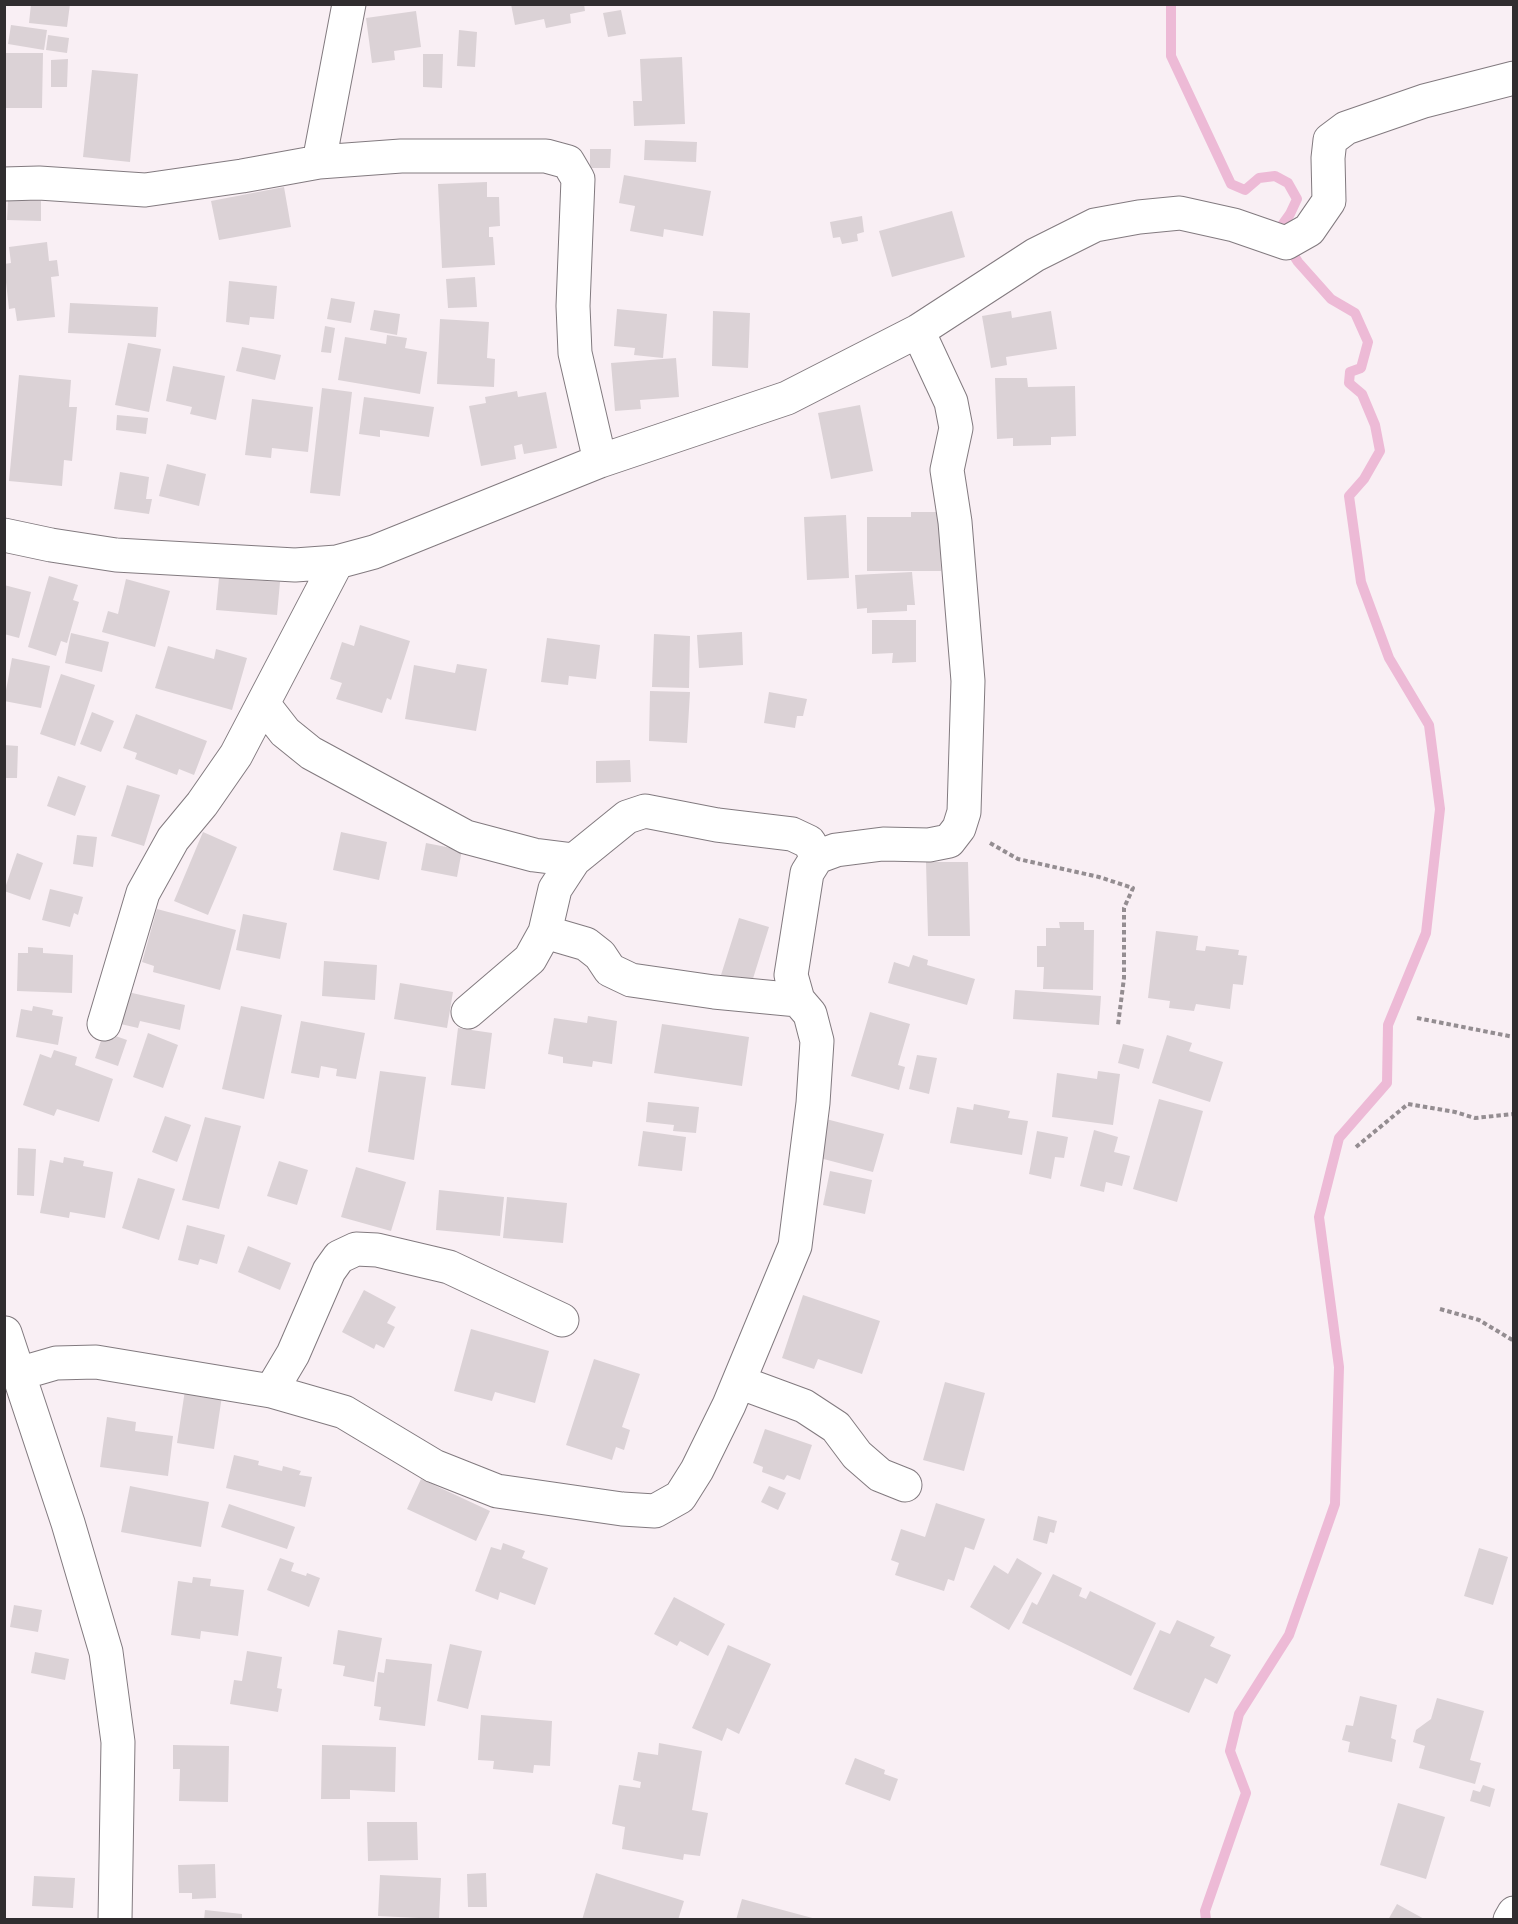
<!DOCTYPE html>
<style>
body{margin:0}
#map{position:relative;width:1518px;height:1924px;overflow:hidden;background:#f9eff4;font-family:"Space Grotesk",sans-serif}
canvas{display:block}
.frame{position:absolute;inset:0;border:6px solid #302d2f;pointer-events:none}
</style>
<div id="map">
<canvas width="1518" height="1924"></canvas>
<div class="frame"></div>
</div>
<script>
const c = document.querySelector('canvas').getContext('2d');
c.lineJoin = 'round';
function shape(rows) {
  const path = new Path2D();
  for (const r of rows) {
    path.moveTo(r[0], r[1]);
    for (let i = 2; i < r.length; i += 2) path.lineTo(r[i], r[i + 1]);
  }
  return path;
}
function strokePath(path, color, width, dash) {
  c.strokeStyle = color;
  c.lineWidth = width;
  c.lineCap = dash ? 'butt' : 'round';
  c.setLineDash(dash || []);
  c.stroke(path);
}
function paint(path, color) {
  c.fillStyle = color;
  c.fill(path, 'evenodd');
}
strokePath(shape([
 [1171,4,1171,56,1231,184,1245,190,1259,178,1275,176,1288,183,1297,199,1290,214,1280,228,1286,243,1298,262,1331,299,1355,313,1368,342,1361,368,1350,372,1349,383,1362,394,1375,425,1380,451,1364,479,1349,496,1361,582,1389,658,1429,725,1440,809,1426,933,1388,1025,1387,1083,1339,1138,1319,1217,1339,1367,1335,1504,1289,1635,1239,1714,1230,1751,1246,1793,1205,1911,1206,1920]
]), '#edbad6', 10);
paint(shape([
 [31,4,70,4,67,27,29,23],
 [511,4,584,4,585,11,570,14,571,23,546,28,544,19,515,25],
 [621,10,626,34,608,37,603,13],
 [416,11,421,47,394,51,395,60,372,63,366,18],
 [11,25,47,30,44,50,8,44],
 [459,30,477,32,475,67,457,66],
 [48,35,69,38,67,53,46,50],
 [4,53,43,53,42,108,4,108],
 [423,54,443,54,442,88,423,87],
 [682,57,685,124,634,126,633,101,642,101,640,59],
 [68,59,67,87,51,87,51,60],
 [92,70,138,74,130,162,83,157],
 [645,140,697,142,696,162,644,160],
 [590,149,611,149,610,168,590,168],
 [624,175,711,191,703,236,664,229,663,237,630,231,635,206,619,203],
 [487,182,487,197,499,197,500,226,489,227,489,237,493,237,495,265,442,268,438,184],
 [284,187,291,227,219,240,211,201],
 [8,200,41,201,41,221,7,220],
 [952,211,965,257,892,277,879,231],
 [862,216,864,232,857,234,858,241,842,244,840,237,833,238,830,222],
 [47,242,49,261,57,260,59,276,51,277,55,317,17,321,15,308,9,309,4,264,11,263,9,247],
 [475,277,477,307,448,308,446,279],
 [229,281,277,286,274,319,250,317,249,325,226,322],
 [331,298,355,302,351,323,327,319],
 [70,303,158,307,156,337,68,333],
 [617,309,667,314,663,358,634,355,635,348,614,346],
 [374,310,400,314,397,335,370,330],
 [713,311,750,313,748,368,712,366],
 [1011,311,1012,318,1051,311,1057,349,1006,357,1007,365,991,368,982,316],
 [440,319,489,322,487,358,495,359,494,387,437,384],
 [325,326,335,328,331,353,321,352],
 [387,335,407,338,405,348,427,352,420,394,338,380,345,337,386,344],
 [128,343,161,349,149,412,115,405],
 [242,347,281,355,275,380,236,371],
 [676,358,679,397,640,400,641,409,615,411,611,363],
 [173,366,225,376,216,420,190,414,192,407,166,401],
 [19,375,71,380,69,407,77,407,72,461,64,460,62,486,9,481],
 [995,378,1027,378,1028,387,1075,386,1076,436,1051,437,1051,445,1013,446,1013,438,997,439],
 [322,388,352,392,340,496,310,493],
 [517,391,518,397,546,392,557,448,524,454,522,444,514,446,516,459,481,466,469,406,486,403,485,397],
 [364,397,434,407,429,437,380,430,380,437,359,434],
 [252,399,313,407,308,452,272,448,271,458,245,455],
 [860,405,873,471,831,479,818,413],
 [117,415,148,418,146,434,116,430],
 [167,464,206,474,199,506,159,496],
 [120,472,149,477,146,499,152,499,149,514,114,509],
 [911,512,940,512,941,571,867,571,867,517,911,517],
 [846,515,849,578,807,580,804,517],
 [912,572,915,605,907,605,907,611,867,613,867,608,857,609,855,575],
 [49,576,78,585,73,600,79,602,67,643,61,641,56,656,28,647],
 [219,578,280,582,277,615,216,610],
 [126,579,170,591,155,647,102,632,108,611,118,614],
 [4,585,31,592,19,638,4,634],
 [872,620,916,620,916,662,892,663,893,653,872,654],
 [360,625,410,641,391,700,387,698,382,713,336,699,342,683,330,679,342,642,354,646],
 [742,632,743,665,699,668,697,635],
 [71,633,109,642,102,672,65,663],
 [654,634,690,636,689,688,652,687],
 [547,638,600,645,596,679,569,676,568,685,541,682],
 [168,646,214,659,216,649,247,658,232,710,155,688],
 [12,658,50,666,41,708,4,701],
 [457,664,487,669,476,731,405,719,414,665,455,673],
 [61,674,95,685,75,746,40,734],
 [650,691,690,692,687,743,649,741],
 [769,692,807,699,803,716,797,716,795,728,764,723],
 [92,712,114,721,101,752,80,744],
 [136,714,207,741,194,775,179,769,177,775,135,759,137,753,123,748],
 [4,745,18,746,17,778,4,778],
 [630,760,631,782,596,783,596,761],
 [58,776,86,786,75,816,47,806],
 [127,785,160,795,144,846,111,836],
 [203,832,237,847,208,915,174,901],
 [341,832,387,842,379,880,333,870],
 [77,835,97,837,93,867,73,864],
 [426,843,462,850,457,877,421,870],
 [17,853,43,863,30,900,4,891],
 [926,862,968,862,970,936,928,936],
 [50,889,83,897,78,915,74,913,70,927,42,920],
 [157,909,236,930,220,990,153,972,154,966,142,962],
 [243,914,287,923,280,959,236,950],
 [739,918,769,927,751,985,721,975],
 [1059,922,1084,922,1084,930,1094,930,1093,990,1043,989,1044,967,1037,967,1037,946,1046,946,1046,928,1060,928],
 [1156,931,1198,936,1196,950,1205,951,1206,946,1239,950,1238,955,1247,956,1243,985,1233,984,1230,1009,1196,1004,1194,1011,1169,1008,1170,1001,1148,998],
 [28,947,43,948,43,953,73,955,72,993,17,991,18,953,28,953],
 [913,955,928,960,927,965,975,979,967,1005,888,983,894,962,909,967],
 [324,961,377,965,375,1000,322,996],
 [400,983,453,992,447,1028,394,1019],
 [119,990,185,1005,180,1030,140,1021,138,1028,112,1022],
 [1015,990,1101,996,1099,1025,1013,1019],
 [33,1006,53,1010,52,1015,63,1017,58,1045,16,1037,21,1009,32,1011],
 [241,1006,282,1015,264,1099,222,1089],
 [870,1012,910,1024,898,1065,905,1067,899,1090,851,1076],
 [588,1016,617,1021,612,1064,593,1061,592,1067,563,1063,563,1057,548,1054,554,1018,587,1023],
 [301,1021,365,1033,356,1079,336,1076,337,1069,321,1066,319,1078,291,1073],
 [662,1024,749,1037,742,1086,654,1073],
 [458,1028,492,1033,485,1089,451,1085],
 [104,1032,127,1040,118,1066,95,1058],
 [148,1033,178,1045,163,1088,133,1077],
 [1167,1035,1192,1043,1189,1051,1223,1062,1210,1102,1152,1083],
 [1123,1044,1144,1049,1139,1069,1118,1063],
 [54,1050,77,1057,75,1065,113,1079,99,1122,57,1109,54,1116,23,1105,40,1054,51,1058],
 [917,1055,937,1058,929,1094,909,1089],
 [380,1071,426,1077,414,1160,368,1152],
 [1098,1071,1120,1074,1113,1125,1052,1117,1057,1073,1097,1079],
 [1159,1099,1203,1111,1177,1202,1133,1189],
 [648,1102,699,1107,696,1133,673,1131,674,1125,646,1122],
 [974,1104,1010,1111,1008,1118,1028,1121,1022,1155,950,1143,957,1107,973,1110],
 [165,1116,191,1125,177,1162,152,1152],
 [205,1117,241,1126,219,1209,182,1200],
 [826,1119,884,1134,873,1172,816,1157],
 [1094,1130,1118,1137,1114,1152,1130,1156,1122,1186,1106,1182,1104,1192,1080,1186],
 [643,1131,686,1137,682,1171,638,1166],
 [1037,1131,1068,1137,1064,1158,1055,1157,1051,1179,1029,1174],
 [18,1148,36,1149,34,1196,17,1195],
 [64,1157,84,1161,83,1166,113,1172,105,1218,70,1212,69,1218,40,1213,50,1160,63,1163],
 [279,1161,308,1170,297,1205,267,1196],
 [356,1167,406,1182,391,1231,341,1217],
 [830,1171,872,1180,865,1214,823,1205],
 [138,1178,175,1189,159,1240,122,1228],
 [439,1190,504,1197,500,1236,436,1230],
 [507,1197,567,1203,563,1243,503,1238],
 [187,1225,225,1235,217,1264,200,1259,198,1265,178,1260],
 [248,1246,291,1263,280,1290,238,1272],
 [364,1290,396,1307,387,1323,395,1327,384,1348,376,1344,374,1349,342,1332],
 [803,1295,880,1321,862,1374,818,1359,814,1369,782,1358],
 [471,1329,549,1351,535,1403,495,1392,492,1401,454,1391],
 [594,1359,640,1374,622,1427,630,1430,624,1450,616,1447,612,1460,566,1445],
 [945,1382,985,1393,964,1471,923,1460],
 [185,1390,222,1396,214,1449,177,1443],
 [107,1417,136,1422,135,1431,173,1436,168,1476,100,1467],
 [765,1429,812,1445,800,1480,787,1475,784,1480,762,1472,763,1467,753,1463],
 [234,1455,259,1461,258,1465,282,1471,283,1466,301,1471,299,1475,312,1477,305,1507,226,1488],
 [421,1479,490,1511,476,1541,407,1509],
 [130,1486,209,1502,201,1547,121,1532],
 [769,1486,786,1493,778,1510,761,1502],
 [936,1503,985,1519,974,1550,965,1547,954,1581,948,1579,944,1591,895,1575,899,1563,891,1560,901,1529,925,1537],
 [229,1504,295,1527,287,1549,221,1527],
 [1038,1516,1057,1521,1054,1533,1050,1532,1047,1544,1033,1540],
 [503,1543,525,1551,522,1558,548,1568,535,1605,500,1592,498,1600,475,1591,491,1547,501,1550],
 [1479,1548,1508,1557,1493,1605,1464,1596],
 [280,1558,294,1563,291,1571,306,1576,307,1573,320,1578,309,1607,267,1590],
 [1017,1558,1042,1573,1009,1630,970,1607,994,1565,1008,1574],
 [1053,1574,1082,1588,1079,1596,1086,1599,1090,1591,1156,1623,1131,1676,1022,1623,1032,1602,1037,1605],
 [193,1577,211,1579,210,1586,244,1590,238,1636,201,1631,200,1639,171,1635,178,1581,192,1583],
 [674,1597,725,1624,708,1656,680,1641,677,1646,654,1634],
 [14,1605,42,1610,38,1632,10,1627],
 [1177,1620,1215,1637,1210,1646,1231,1655,1217,1684,1205,1678,1189,1713,1133,1689,1160,1630,1170,1634],
 [338,1630,382,1638,374,1682,343,1676,345,1666,333,1664],
 [450,1644,482,1651,468,1709,437,1701],
 [728,1645,771,1664,739,1734,727,1728,722,1741,692,1728],
 [247,1651,282,1657,277,1688,282,1689,278,1712,230,1704,234,1680,242,1681],
 [35,1652,69,1659,65,1680,31,1673],
 [386,1659,432,1664,425,1726,379,1720,381,1707,374,1706,378,1672,384,1673],
 [1360,1696,1397,1705,1391,1738,1396,1740,1392,1762,1348,1752,1350,1742,1342,1740,1346,1725,1353,1726],
 [1437,1698,1484,1711,1470,1760,1481,1763,1475,1784,1419,1768,1425,1746,1413,1742,1416,1730,1431,1719],
 [481,1715,552,1721,550,1766,534,1765,533,1773,493,1769,494,1761,478,1760],
 [659,1743,702,1751,692,1810,708,1813,700,1856,684,1854,683,1860,622,1849,625,1827,612,1824,619,1785,640,1788,641,1782,633,1780,638,1752,658,1755],
 [173,1745,229,1746,228,1802,179,1801,180,1769,173,1769],
 [322,1745,396,1747,395,1792,350,1790,350,1799,321,1799],
 [855,1758,885,1770,884,1774,898,1779,890,1801,845,1784],
 [1483,1785,1495,1789,1490,1807,1470,1801,1473,1790,1480,1792],
 [1398,1803,1445,1817,1426,1879,1380,1865],
 [367,1822,417,1822,418,1860,368,1861],
 [215,1864,216,1898,192,1899,192,1893,179,1893,178,1865],
 [486,1873,487,1907,468,1907,467,1874],
 [596,1873,684,1901,678,1920,582,1920],
 [380,1875,441,1878,439,1919,378,1916],
 [34,1876,75,1878,73,1908,32,1906],
 [742,1899,816,1919,816,1920,736,1920],
 [1397,1904,1426,1920,1388,1920],
 [205,1910,242,1914,242,1920,204,1920]
]), '#dbd2d6');
const street = shape([
 [319,162,349,4],
 [4,184,39,183,145,190,242,176,319,162,401,156,546,156,568,162,578,179,573,306,575,353,600,461],
 [4,535,51,545,116,555,295,565,337,562,374,552,600,461,787,398,918,331,1035,255,1095,225,1139,217,1180,213,1234,225,1286,243,1309,230,1329,201,1328,158,1330,140,1346,128,1424,101,1514,78],
 [264,705,285,732,311,753,466,837,534,855,574,860],
 [545,932,586,944,600,955,610,970,631,980,714,992,798,1000],
 [468,1012,530,959,545,932,555,889,574,860,627,817,645,811,717,825,792,834,809,842,817,857],
 [104,1024,143,893,173,839,202,804,236,755,337,562],
 [5,1333,68,1523,106,1652,118,1742,115,1920],
 [18,1374,56,1363,96,1362,271,1391,344,1412,434,1466,497,1491,622,1509,655,1511,680,1497,697,1470,729,1405,795,1246,813,1103,817,1041,810,1014,798,1000,791,975,807,873,817,857,836,850,883,844,929,845,949,841,959,828,964,812,968,681,955,522,947,470,956,428,951,402,918,331],
 [739,1382,804,1406,836,1427,857,1455,880,1475,905,1485],
 [271,1391,293,1354,329,1271,339,1257,356,1249,377,1250,449,1267,562,1320],
 [1510,1920,1514,1913]
]);
strokePath(street, '#827a7f', 35);
strokePath(shape([
 [990,843,1018,859,1099,877,1133,888,1124,908,1124,978,1118,1025],
 [1417,1018,1514,1037],
 [1356,1147,1408,1104,1455,1112,1475,1118,1514,1114],
 [1440,1309,1479,1320,1514,1341]
]), '#948d91', 4, [4.5, 3]);
strokePath(street, '#fff', 33);
</script>
